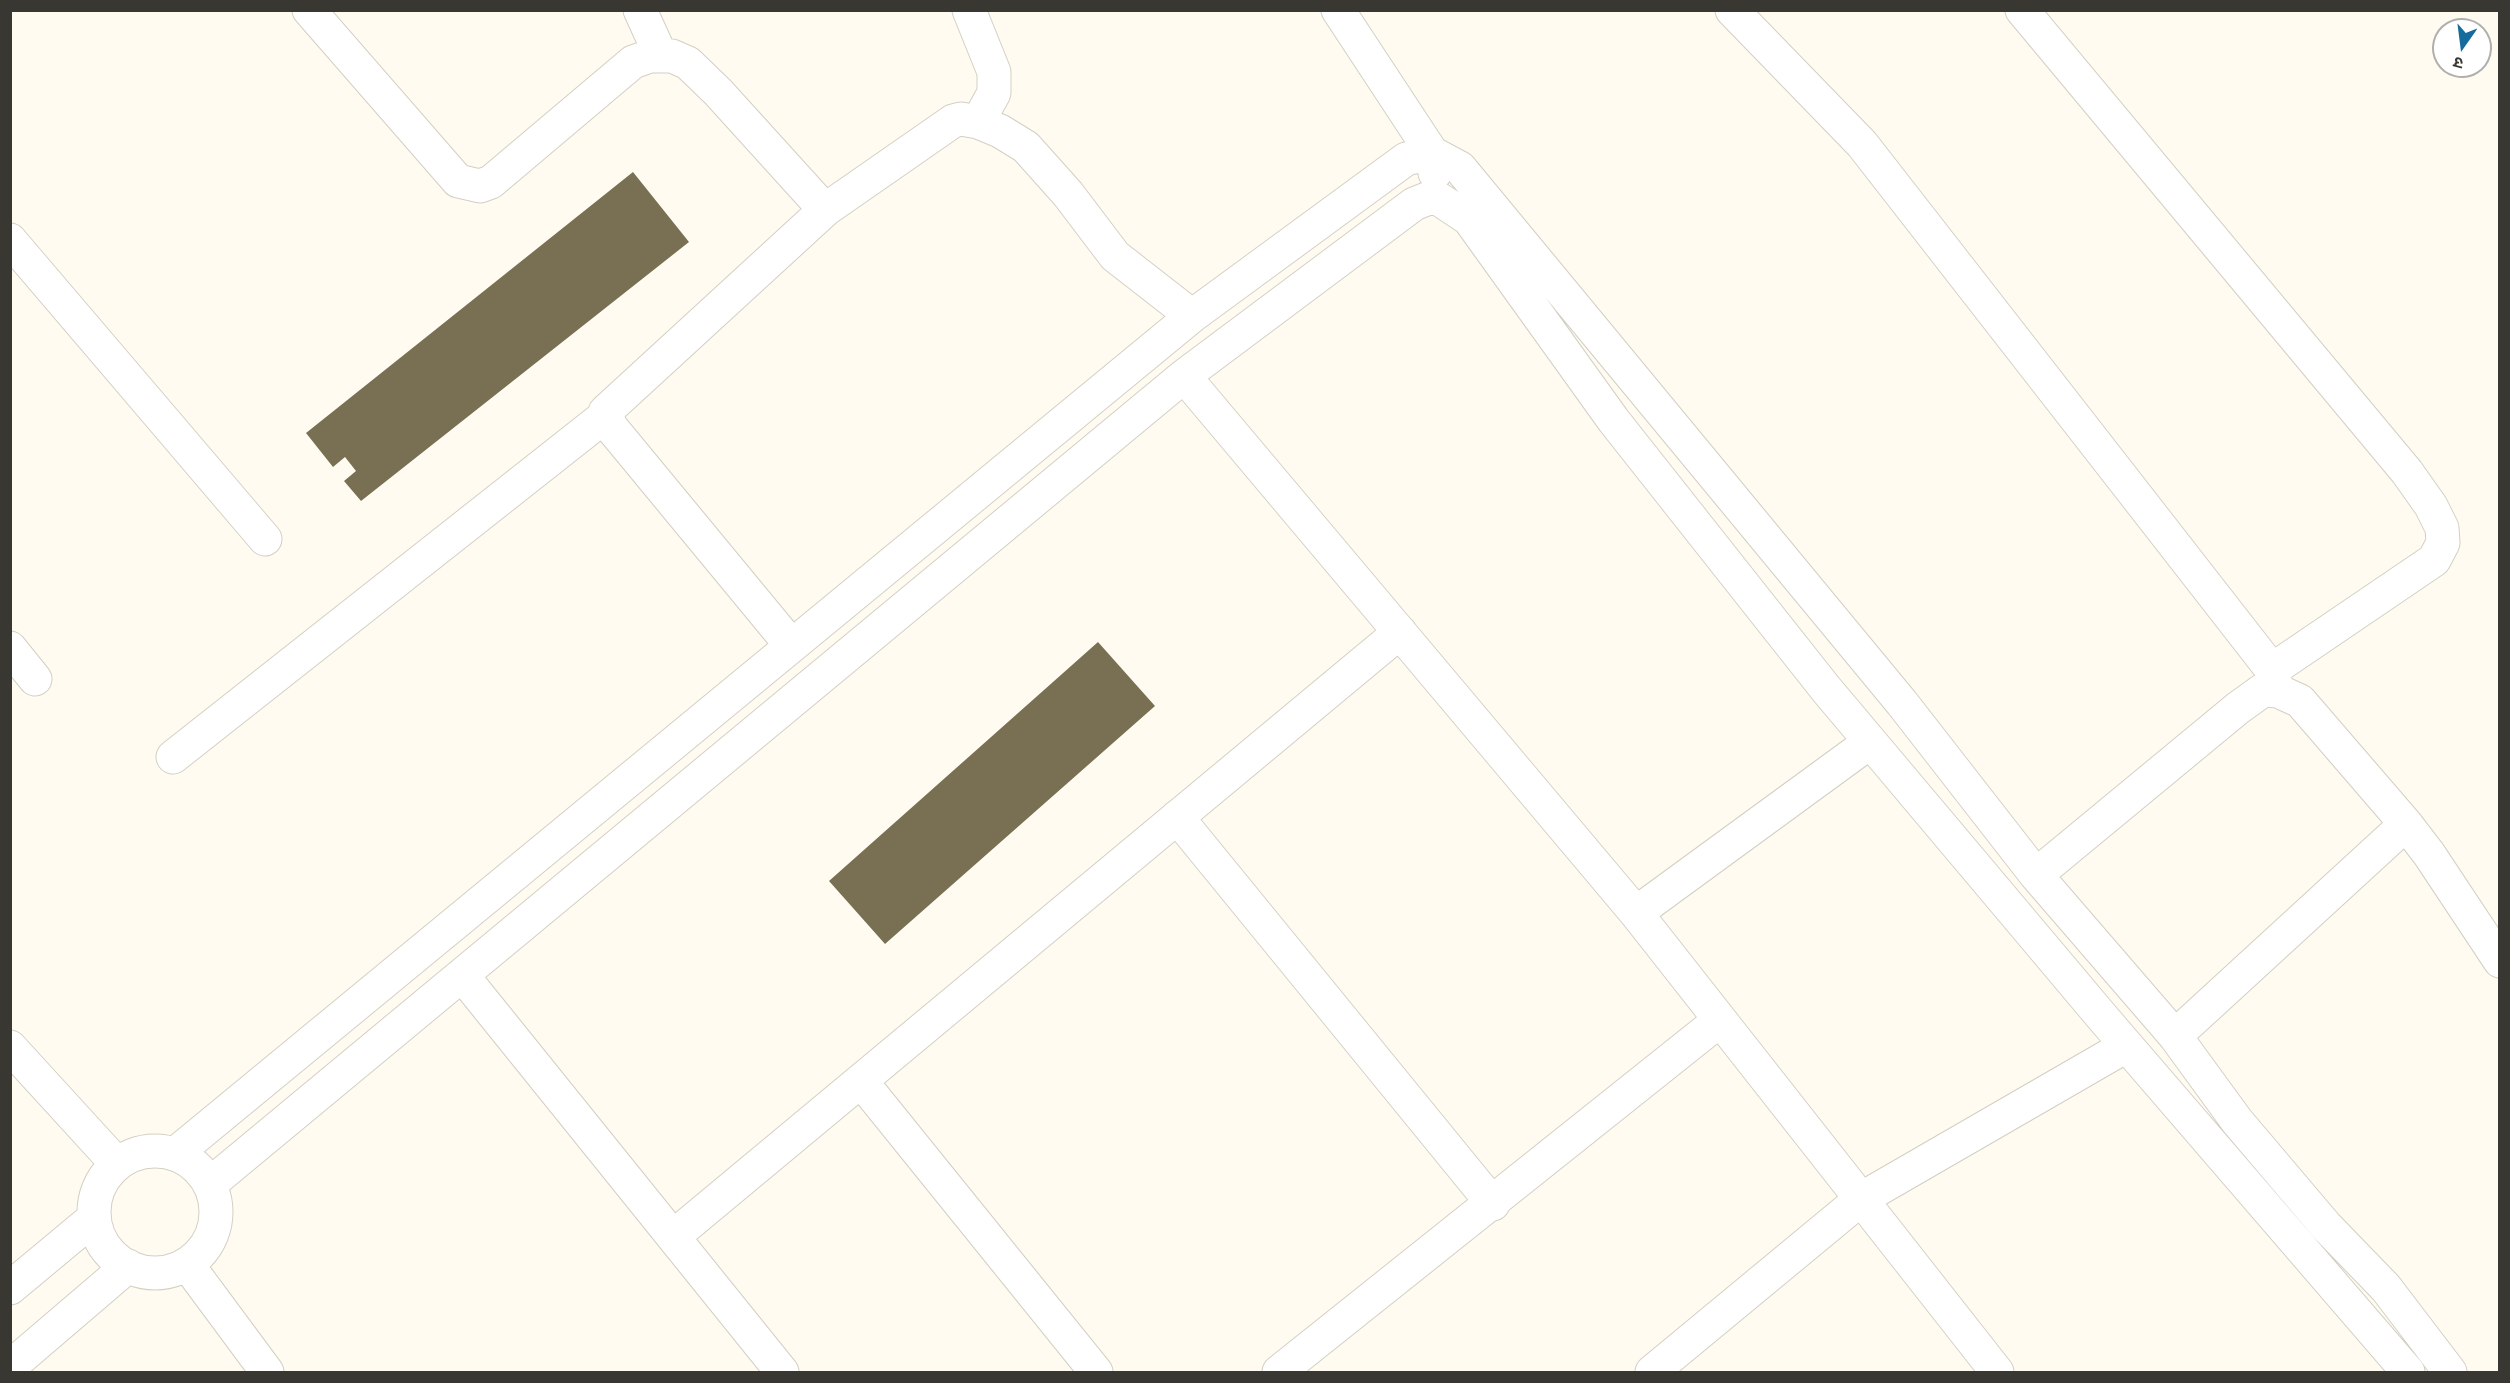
<!DOCTYPE html>
<meta charset="utf-8">
<style>
body{margin:0}
#map{position:relative;width:2510px;height:1383px;overflow:hidden;background:#fffbf1;font-family:Lora,"Noto Sans Devanagari",serif}
canvas{display:block}
.frame{position:absolute;inset:0;border:12px solid #383732;pointer-events:none}
.north{position:absolute;left:2432px;top:18px;width:60px;height:60px;box-sizing:border-box;background:#fff;border:2px solid #afafad;border-radius:50%;rotate:194deg;font-size:16px;font-weight:700;line-height:24px;text-align:center;color:#383732}
.north::after{content:'';display:block;margin:auto;width:21px;height:27px;background:#156c9c;clip-path:polygon(50% 0,100% 100%,50% 72%,0 100%)}
</style>
<div id="map">
<canvas width="2510" height="1383"></canvas>
<div class="frame"></div>
<div class="north">उ</div>
</div>
<script>
const c = document.querySelector('canvas').getContext('2d');
c.lineJoin = 'round';
function paint(path, color) {
  c.fillStyle = color;
  c.fill(path, 'evenodd');
}
function shape(rows) {
  const path = new Path2D();
  for (const r of rows) {
    if (r.length === 3) {
      path.moveTo(r[0] + r[2], r[1]);
      path.arc(r[0], r[1], r[2], 0, 2 * Math.PI);
      continue;
    }
    path.moveTo(r[0], r[1]);
    for (let i = 2; i < r.length; i += 2) path.lineTo(r[i], r[i + 1]);
  }
  return path;
}
function strokePath(path, color, width, dash) {
  c.strokeStyle = color;
  c.lineWidth = width;
  c.lineCap = dash ? 'butt' : 'round';
  c.setLineDash(dash || []);
  c.stroke(path);
}
paint(shape([
 [633,172,689,242,361,501,344,481,356,471,345,457,333,467,306,433],
 [1098,642,1155,706,885,944,829,881]
]), '#797054');
const minor = shape([
 [309,10,458,181,480,186,491,182,633,62,650,56,672,56,688,63,718,92,825,210],
 [640,10,661,56],
 [969,10,994,72,994,93,978,122],
 [1338,10,1432,153,1435,173],
 [1732,10,1862,144,2272,670,2278,691],
 [2022,10,2407,472,2431,506,2442,528,2443,543,2434,560,2272,670],
 [10,240,265,539],
 [1184,376,1636,913,1870,742],
 [791,645,611,427,605,412,825,210,953,121,961,119,978,122,1000,131,1026,147,1068,194,1115,256,1192,316],
 [10,648,35,679],
 [173,757,605,416],
 [1177,817,1493,1204],
 [2036,875,2238,708,2263,690,2278,691,2300,701,2406,824,2429,854,2500,961],
 [1636,913,1861,1199,2126,1046],
 [462,975,782,1372],
 [2175,1036,2406,824],
 [10,1047,117,1164],
 [861,1081,1096,1372],
 [155,1212,61],
 [175,1154,1192,316,1406,159,1432,153,1460,168,1902,703,2036,875,2175,1036,2237,1121,2326,1226,2386,1288,2450,1372],
 [210,1184,1184,376,1414,204,1429,198,1439,199,1469,219,1614,421,1826,689,2103,1018,2408,1372],
 [674,1236,1400,632],
 [187,1264,267,1372],
 [10,1288,94,1218],
 [10,1367,128,1266],
 [1279,1372,1720,1020],
 [1652,1372,1861,1199,1997,1372]
]);
strokePath(minor, '#d3cfc3', 35);
strokePath(minor, '#fff', 33);
</script>
